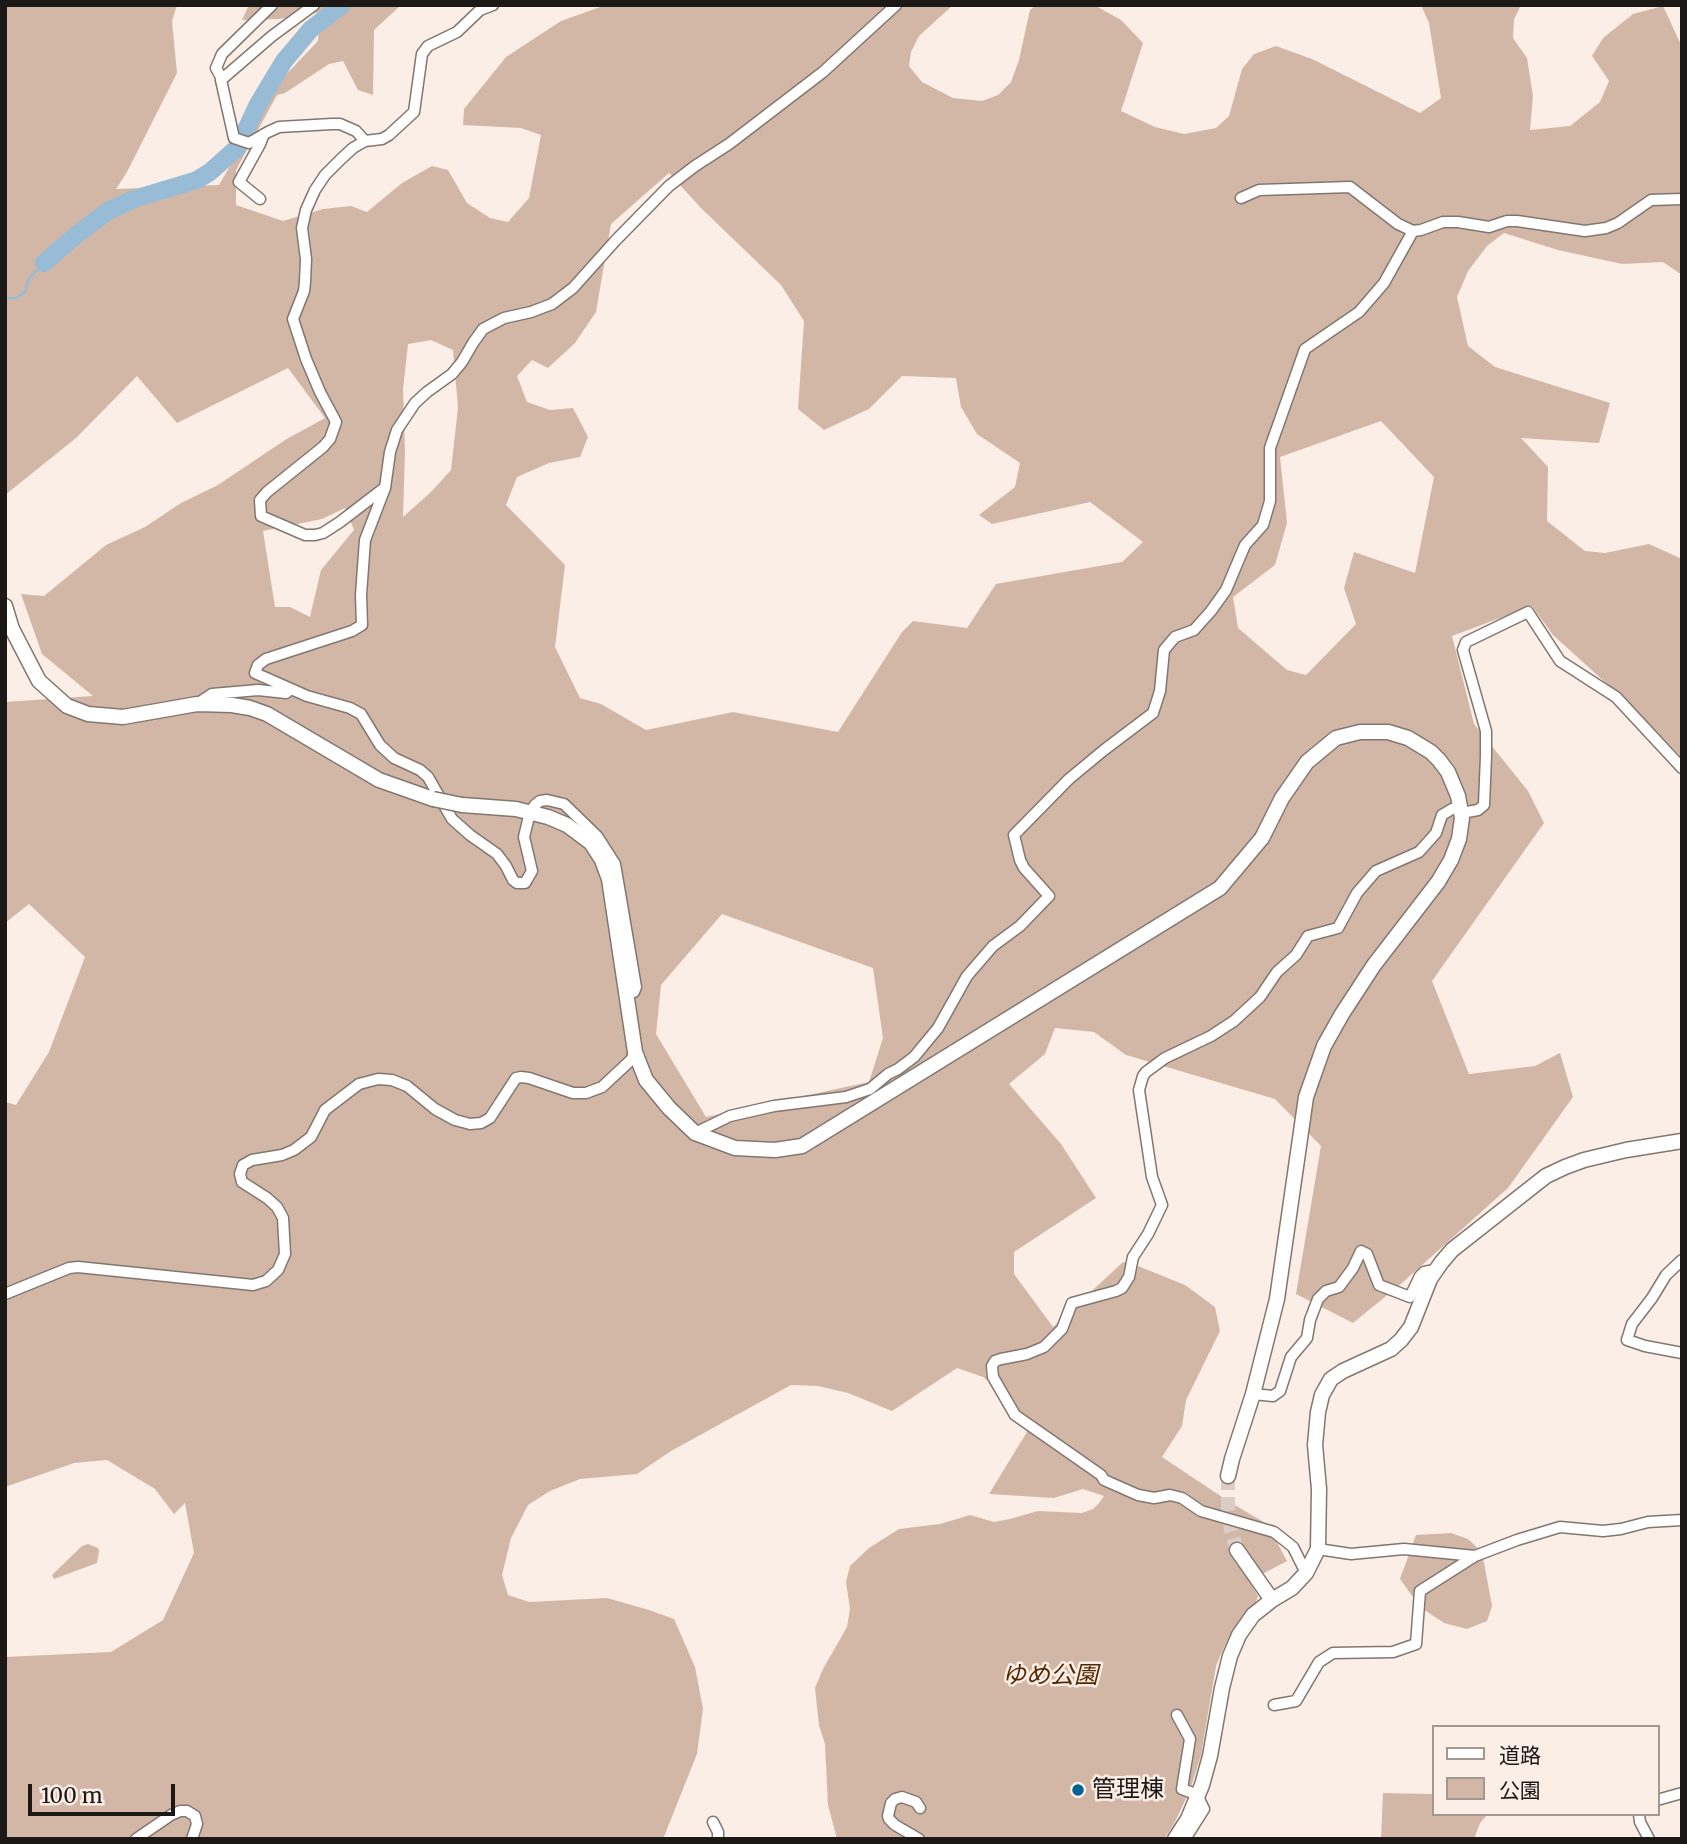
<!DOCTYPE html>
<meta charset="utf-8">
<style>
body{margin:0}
#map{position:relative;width:1687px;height:1844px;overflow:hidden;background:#fbeee6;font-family:Merriweather,"Noto Sans JP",serif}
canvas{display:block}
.frame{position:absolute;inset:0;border:7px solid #1c1815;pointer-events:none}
.legend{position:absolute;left:1432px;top:1725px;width:228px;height:91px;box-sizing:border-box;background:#fbeee6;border:2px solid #a29892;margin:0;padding:9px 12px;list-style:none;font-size:21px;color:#1c1815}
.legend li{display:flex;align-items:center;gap:14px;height:35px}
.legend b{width:35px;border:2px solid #a29892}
.scale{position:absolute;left:28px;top:1784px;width:147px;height:32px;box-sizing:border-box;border:4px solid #1c1815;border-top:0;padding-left:9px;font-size:21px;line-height:24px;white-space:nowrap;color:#1c1815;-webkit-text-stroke:5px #fbeee6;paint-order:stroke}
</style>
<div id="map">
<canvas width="1687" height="1844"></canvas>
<div class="frame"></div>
<ul class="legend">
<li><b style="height:9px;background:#fff"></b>道路</li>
<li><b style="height:19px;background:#d3b7a6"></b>公園</li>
</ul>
<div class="scale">100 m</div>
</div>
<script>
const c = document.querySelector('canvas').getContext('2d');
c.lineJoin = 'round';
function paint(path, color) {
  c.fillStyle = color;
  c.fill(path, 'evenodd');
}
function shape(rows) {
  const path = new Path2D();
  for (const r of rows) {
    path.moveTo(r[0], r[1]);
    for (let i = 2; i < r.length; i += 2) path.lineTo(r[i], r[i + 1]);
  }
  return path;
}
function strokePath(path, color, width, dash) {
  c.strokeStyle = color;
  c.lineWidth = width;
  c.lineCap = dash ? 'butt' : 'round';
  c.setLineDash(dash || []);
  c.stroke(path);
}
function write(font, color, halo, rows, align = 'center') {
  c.font = font + ' Merriweather,"Noto Sans JP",serif';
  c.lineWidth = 5;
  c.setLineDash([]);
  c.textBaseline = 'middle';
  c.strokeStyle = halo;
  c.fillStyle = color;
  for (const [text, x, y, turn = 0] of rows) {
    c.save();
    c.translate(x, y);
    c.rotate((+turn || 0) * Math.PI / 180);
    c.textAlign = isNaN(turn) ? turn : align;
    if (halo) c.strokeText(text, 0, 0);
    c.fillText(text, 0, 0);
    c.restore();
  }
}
paint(shape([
 [5,5,177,5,172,21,177,73,127,172,116,189,219,185,278,83,318,41,320,12,279,19,242,20,249,5,401,5,374,30,373,95,358,90,343,61,329,64,285,93,277,95,236,170,236,205,283,221,323,209,351,206,367,212,402,183,432,166,448,170,467,203,490,218,508,222,529,198,541,135,521,128,463,125,464,109,506,57,561,21,606,5,953,5,919,36,911,52,909,66,922,82,953,98,982,101,998,95,1011,82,1019,60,1030,10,1036,5,1094,5,1121,20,1143,43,1121,111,1155,127,1184,134,1216,128,1229,116,1242,69,1254,54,1276,46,1312,59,1420,113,1441,98,1429,23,1421,5,1521,5,1514,19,1513,38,1527,58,1533,96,1530,130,1570,126,1600,102,1609,81,1592,56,1603,38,1633,14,1663,6,1682,47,1682,275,1663,262,1622,264,1558,250,1504,233,1487,246,1468,271,1457,297,1468,346,1495,367,1610,403,1599,443,1521,438,1548,467,1547,521,1585,551,1605,553,1649,544,1682,559,1682,758,1638,712,1553,635,1532,606,1452,636,1474,724,1528,791,1544,823,1432,981,1469,1074,1535,1066,1560,1053,1573,1097,1508,1188,1402,1283,1353,1323,1296,1294,1321,1146,1275,1099,1126,1055,1094,1032,1055,1028,1045,1054,1009,1084,1061,1144,1096,1198,1014,1252,1014,1274,1053,1327,1123,1262,1133,1264,1185,1285,1215,1307,1220,1331,1186,1400,1182,1426,1162,1457,1228,1501,1267,1524,1287,1561,1249,1581,1258,1596,1255,1605,1231,1633,1221,1654,1216,1666,1201,1755,1190,1790,1174,1824,1164,1839,837,1839,828,1805,825,1744,819,1725,815,1688,823,1669,847,1627,850,1609,846,1582,850,1566,869,1548,899,1529,940,1524,970,1515,994,1522,1010,1519,1038,1511,1082,1513,1093,1509,1099,1503,1104,1496,1083,1489,1054,1498,989,1494,1027,1432,1015,1402,983,1377,957,1368,892,1411,848,1393,818,1386,791,1385,671,1451,637,1474,580,1479,550,1491,528,1505,511,1538,502,1575,508,1595,529,1602,607,1598,649,1610,674,1619,695,1667,703,1709,697,1754,663,1839,5,1839,5,1657,111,1652,163,1620,194,1553,185,1503,174,1514,155,1489,107,1460,74,1463,5,1487,5,1102,16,1105,49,1052,85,957,29,904,5,923,5,702,93,696,42,654,21,594,44,596,106,545,145,527,181,503,218,485,285,440,325,418,288,368,177,423,137,376,76,438,5,495],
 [669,173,701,208,781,285,804,321,798,409,824,430,869,409,902,376,956,378,961,407,977,434,1020,463,1015,487,979,515,992,524,1090,502,1143,542,1122,562,996,584,967,628,913,621,902,632,838,732,733,712,646,730,601,704,580,698,555,647,565,565,506,505,517,477,549,463,580,457,588,437,573,408,550,410,527,402,517,376,532,360,548,368,575,343,596,312,611,224],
 [431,340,453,350,458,408,451,470,431,492,403,517,405,451,403,389,408,344],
 [1381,421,1434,477,1415,573,1354,552,1344,588,1356,624,1306,675,1287,670,1238,628,1233,597,1275,565,1287,523,1280,457],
 [345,508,354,530,321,570,310,617,290,607,275,607,263,531,322,519],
 [722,914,873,968,883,1038,869,1082,706,1117,656,1034,661,985],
 [1451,1533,1468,1539,1482,1552,1492,1606,1487,1621,1467,1629,1444,1623,1420,1607,1400,1579,1416,1535],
 [88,1544,98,1548,99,1551,97,1563,54,1579,52,1575,82,1546],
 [1383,1793,1433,1794,1433,1814,1488,1814,1480,1823,1474,1839,1381,1839]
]), '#d3b7a6');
strokePath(shape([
 [5,298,16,298,25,292,28,281,33,274,44,263]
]), '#98bcd6', 2.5);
strokePath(shape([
 [44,263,75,236,108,211,134,199,197,180,210,172,238,147,257,106,284,61,311,29,342,5]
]), '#98bcd6', 18);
strokePath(shape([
 [1228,1476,1228,1508,1231,1531,1237,1550]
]), '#dacec7', 14, [14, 7]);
const minor = shape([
 [314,5,272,36,221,80,234,138,249,143,268,132,279,127,332,124,340,124,356,131,365,141],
 [222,79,216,68,222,54,272,5],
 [1241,198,1259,190,1350,187,1398,224,1413,231,1421,230,1443,222,1458,222,1489,227,1507,221,1517,221,1585,231,1606,228,1618,223,1651,200,1682,199],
 [260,199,239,182,260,144,264,134],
 [383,489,340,522,323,533,315,535,305,535,261,516,260,500,267,492,323,447,330,439,336,422,320,392,306,359,293,319,304,291,305,282,306,259,302,228,306,210,315,190,325,175,341,159,353,148,365,141,382,139,389,135,414,112,422,54,428,46,457,32,480,10,493,5],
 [197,704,212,694,258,690,286,693,291,689],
 [1461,813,1478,810,1484,805,1486,756,1486,731,1463,650,1466,642,1528,612,1560,661,1616,697,1682,768],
 [626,993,634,992,636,987,615,864,597,836,564,804,547,800,540,801,535,805,530,812,524,837,532,871,525,883,517,883,513,880,506,866,497,854,470,835,452,819,428,777,420,770,394,758,380,745,361,714,350,708,307,696,255,673,258,665,266,659,352,631,362,625,361,595,365,540,385,488,390,452,397,430,415,403,427,392,452,374,462,362,473,343,483,329,504,318,531,312,552,304,573,288,616,240,669,186,695,166,729,144,823,72,896,5],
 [695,1133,730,1116,774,1106,846,1097,870,1089,888,1074,898,1069,914,1057,938,1028,967,976,993,946,1020,926,1049,896,1024,868,1020,860,1014,835,1069,779,1104,750,1153,713,1160,691,1164,650,1175,637,1194,630,1211,611,1226,590,1245,545,1263,525,1270,501,1270,448,1305,349,1359,312,1384,283,1413,231],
 [1682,1260,1666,1275,1652,1298,1632,1324,1627,1340,1645,1346,1682,1353],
 [5,1294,69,1268,78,1267,253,1285,266,1281,278,1270,285,1254,283,1218,277,1207,267,1198,242,1182,240,1174,243,1165,252,1160,282,1155,294,1150,311,1137,325,1110,359,1084,378,1079,392,1080,407,1086,435,1109,455,1120,470,1124,481,1123,490,1118,516,1078,521,1077,529,1078,573,1093,586,1093,602,1087,631,1060,635,1052],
 [1253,1394,1273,1396,1280,1391,1291,1357,1307,1338,1310,1320,1318,1299,1326,1291,1339,1287,1353,1268,1361,1251,1367,1254,1379,1285,1410,1297,1420,1276,1424,1272,1435,1270],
 [1318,1549,1351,1554,1404,1549,1475,1556,1517,1540,1560,1527,1603,1531,1621,1529,1648,1522,1682,1520],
 [1306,1573,1293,1547,1274,1532,1201,1511,1182,1498,1170,1495,1154,1498,1138,1495,1104,1480,1101,1475,1015,1415,993,1377,992,1366,995,1361,1001,1359,1027,1354,1044,1347,1062,1329,1072,1303,1116,1291,1122,1288,1129,1277,1133,1257,1148,1234,1162,1205,1152,1177,1139,1090,1143,1076,1146,1072,1165,1058,1211,1036,1234,1021,1260,997,1277,972,1296,955,1308,936,1338,928,1357,893,1376,871,1419,852,1436,833,1442,815,1452,809,1461,808],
 [1274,1705,1296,1701,1319,1662,1333,1653,1393,1652,1416,1644,1420,1591,1475,1556],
 [1177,1715,1190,1739,1182,1789,1198,1795],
 [1657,1800,1682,1793],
 [1639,1814,1640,1822,1649,1839],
 [713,1822,718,1832,718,1839],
 [136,1839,171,1815,180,1811,187,1811,195,1816,197,1824,192,1839],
 [919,1839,895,1825,889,1819,888,1816,891,1803,895,1799,902,1797,916,1802,920,1808],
 [1185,1839,1204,1809,1198,1797]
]);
const tertiary = shape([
 [5,606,12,629,39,681,67,706,88,714,123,717,197,704,232,705,250,708,267,714,379,780,433,799],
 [462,805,516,809,548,817,567,825,591,843,602,860,609,879,635,1052,646,1080,669,1108,695,1133,735,1148,775,1150,802,1146,1220,888,1262,838,1282,798,1307,762,1336,738,1360,732,1388,732,1408,738,1431,752,1439,760,1448,772,1458,796,1462,818,1459,839,1451,860,1438,882,1374,965,1342,1014,1324,1046,1306,1097,1277,1299,1253,1394,1232,1459,1228,1476],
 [1237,1550,1272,1600],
 [1175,1839,1188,1819,1202,1785,1210,1756,1222,1688,1230,1656,1239,1635,1253,1615,1272,1600,1292,1588,1306,1573,1318,1549,1319,1489,1315,1445,1318,1412,1322,1395,1331,1379,1343,1371,1391,1349,1401,1340,1411,1327,1430,1279,1441,1263,1452,1250,1546,1176,1565,1167,1584,1160,1626,1150,1682,1141]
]);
strokePath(minor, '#827770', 13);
strokePath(tertiary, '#827770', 17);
strokePath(minor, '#fff', 10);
strokePath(tertiary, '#fff', 14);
const tertiaryBridge = shape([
 [433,799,462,805]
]);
strokePath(tertiaryBridge, '#827770', 17, []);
strokePath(tertiaryBridge, '#fff', 14);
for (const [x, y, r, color] of [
 [1078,1790,7,"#036494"]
]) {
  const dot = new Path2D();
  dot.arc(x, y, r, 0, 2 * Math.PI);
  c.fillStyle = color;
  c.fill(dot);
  strokePath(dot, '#fbeee6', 2.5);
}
write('italic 24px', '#552700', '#fbeee6', [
 ["ゆめ公園",1050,1676]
]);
write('24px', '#1c1815', '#fbeee6', [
 ["管理棟",1092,1790]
], 'left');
</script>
